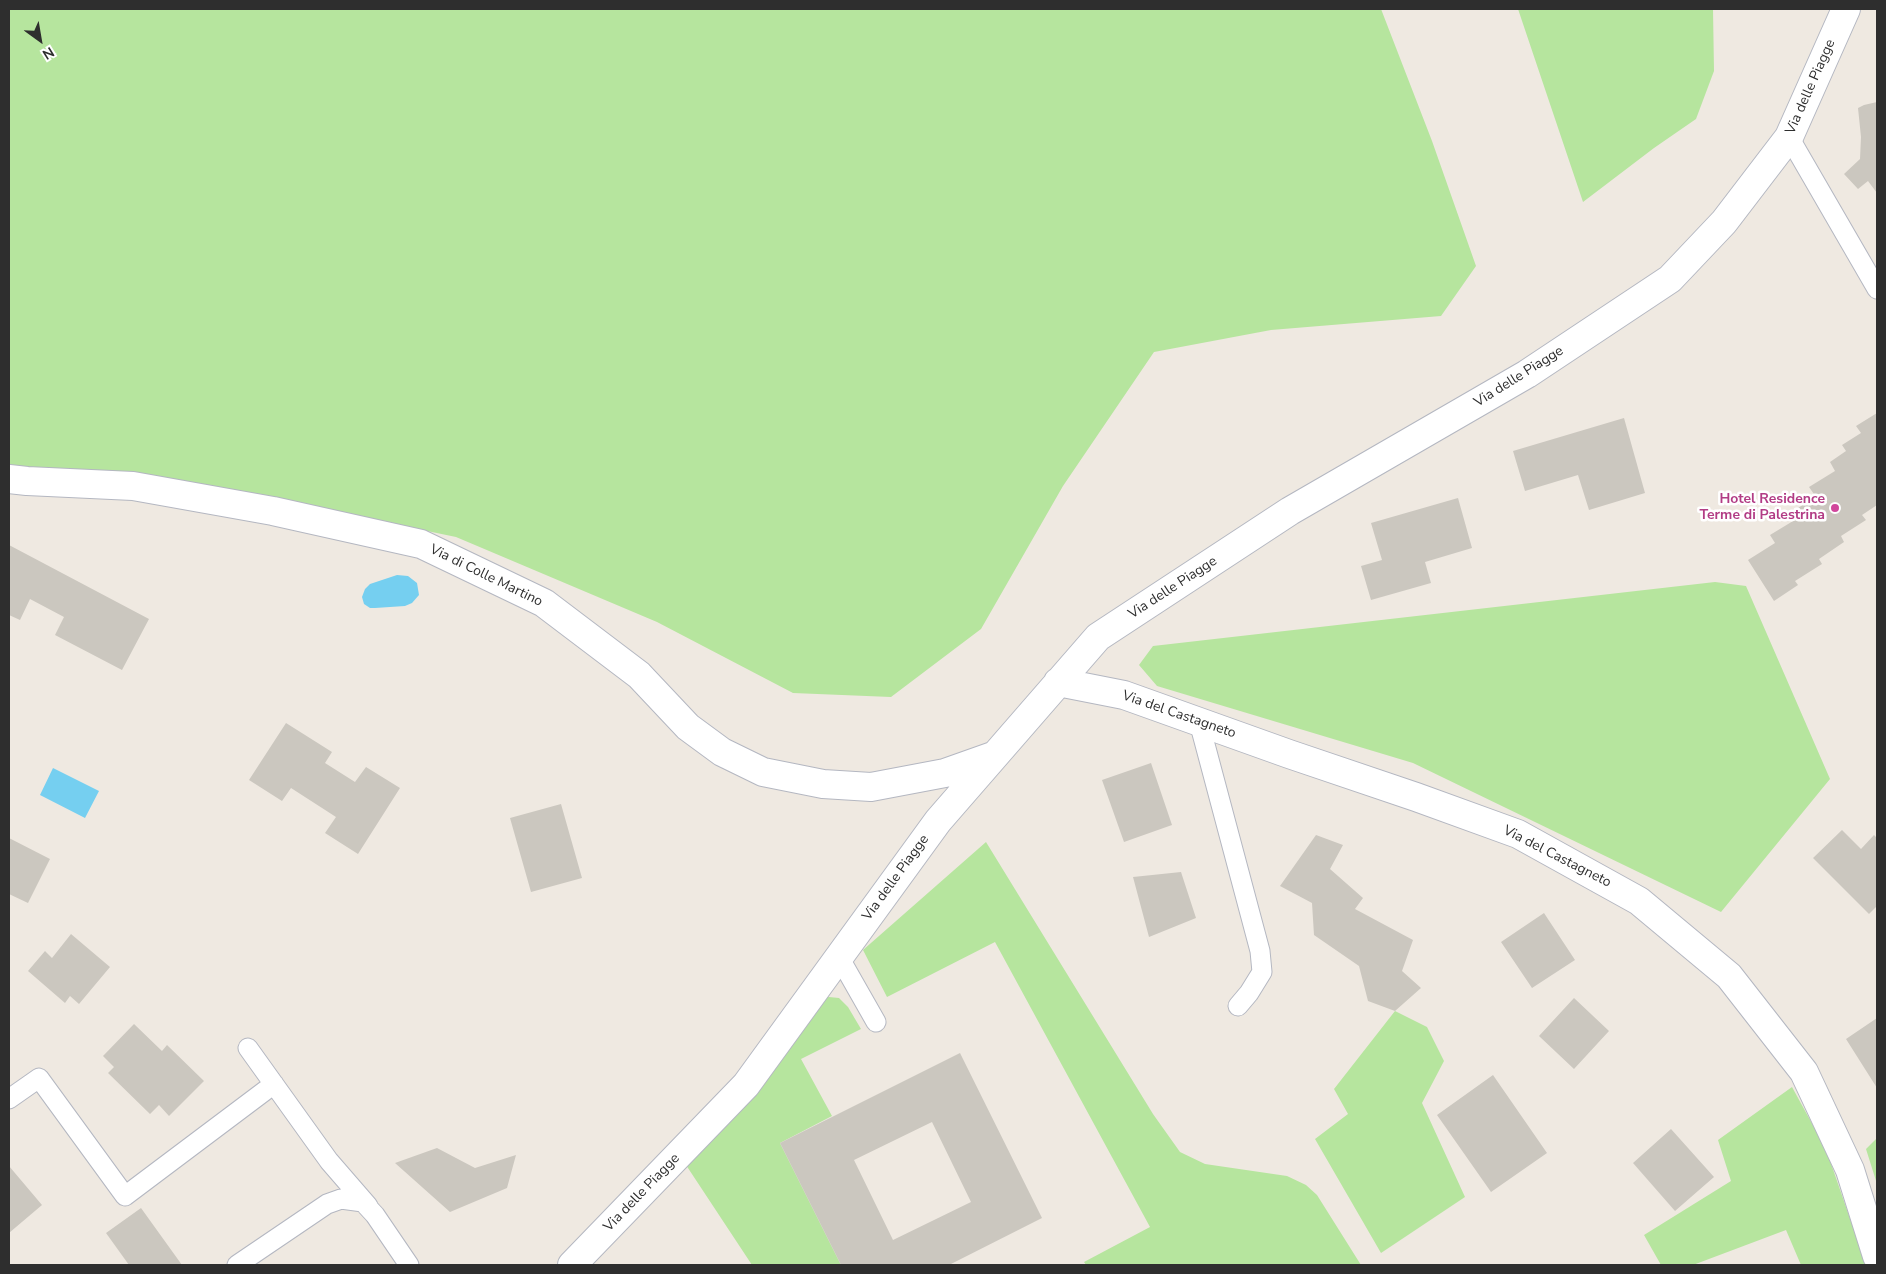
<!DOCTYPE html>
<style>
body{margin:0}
#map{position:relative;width:1886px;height:1274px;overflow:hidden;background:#efe9e1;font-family:"Nunito Sans",sans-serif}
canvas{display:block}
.frame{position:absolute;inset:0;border:10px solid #2e2e2e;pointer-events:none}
.north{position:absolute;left:15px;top:15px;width:50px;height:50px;-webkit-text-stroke:4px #fff;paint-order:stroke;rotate:148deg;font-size:14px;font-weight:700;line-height:20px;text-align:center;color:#2e2e2e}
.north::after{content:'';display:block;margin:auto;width:18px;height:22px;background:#2e2e2e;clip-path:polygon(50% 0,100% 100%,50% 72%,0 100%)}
</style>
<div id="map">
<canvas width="1886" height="1274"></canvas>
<div class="frame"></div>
<div class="north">N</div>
</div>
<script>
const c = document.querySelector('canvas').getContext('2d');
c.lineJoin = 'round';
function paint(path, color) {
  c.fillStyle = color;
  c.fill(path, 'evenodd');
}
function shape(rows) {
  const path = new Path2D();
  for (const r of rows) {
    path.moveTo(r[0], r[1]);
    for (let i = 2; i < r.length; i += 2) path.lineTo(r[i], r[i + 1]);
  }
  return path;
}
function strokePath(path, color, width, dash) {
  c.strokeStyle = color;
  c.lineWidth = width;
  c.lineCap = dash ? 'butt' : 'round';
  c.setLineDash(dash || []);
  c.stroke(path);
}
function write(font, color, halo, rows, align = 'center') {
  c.font = font + ' "Nunito Sans",sans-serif';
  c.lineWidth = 5;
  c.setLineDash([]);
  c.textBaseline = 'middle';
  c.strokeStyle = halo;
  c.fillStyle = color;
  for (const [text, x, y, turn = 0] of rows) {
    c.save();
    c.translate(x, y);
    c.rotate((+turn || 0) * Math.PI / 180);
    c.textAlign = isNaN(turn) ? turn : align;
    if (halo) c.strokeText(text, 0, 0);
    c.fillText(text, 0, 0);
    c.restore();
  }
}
paint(shape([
 [9,9,1381,9,1432,141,1476,266,1441,316,1271,330,1154,352,1063,486,981,629,891,697,793,693,657,622,456,537,196,483,146,476,9,470],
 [1518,9,1713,9,1714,71,1696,119,1654,148,1583,202],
 [1715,582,1746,586,1830,779,1721,912,1413,763,1157,686,1139,665,1153,646],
 [986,842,1153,1114,1180,1152,1205,1164,1287,1176,1306,1185,1317,1195,1361,1265,1086,1265,1084,1262,1150,1227,995,942,887,997,863,950],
 [829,997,839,998,848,1007,861,1029,801,1059,832,1116,780,1143,841,1265,752,1265,686,1165,818,998],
 [1395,1011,1427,1027,1444,1061,1422,1103,1465,1197,1381,1253,1315,1139,1348,1114,1334,1089],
 [1792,1087,1826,1149,1866,1265,1801,1265,1786,1230,1693,1265,1661,1265,1644,1235,1731,1181,1718,1140],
 [1877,1138,1877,1184,1866,1149]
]), '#b6e59e');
paint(shape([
 [397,575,408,576,417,583,419,595,412,603,405,606,375,608,370,608,364,604,362,597,365,589,370,584],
 [53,768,99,791,85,818,40,795]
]), '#75cff0');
paint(shape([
 [1877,102,1877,193,1868,181,1858,189,1844,174,1860,159,1861,137,1858,108,1864,105],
 [1877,413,1877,505,1862,515,1866,520,1841,536,1844,542,1819,559,1822,564,1795,581,1798,585,1774,601,1748,560,1775,543,1770,535,1798,518,1793,511,1816,497,1809,487,1835,471,1830,462,1846,451,1842,445,1861,433,1856,426],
 [1624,418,1645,493,1589,510,1578,475,1525,491,1513,451],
 [1458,498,1472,548,1425,562,1431,583,1371,600,1361,566,1382,560,1371,523],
 [9,545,149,619,122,670,55,635,64,617,30,599,20,620,9,615],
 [286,723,332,752,325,763,355,782,366,767,400,788,358,854,325,833,336,817,291,788,282,801,249,780],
 [1151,763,1172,825,1124,842,1102,780],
 [561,804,582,878,531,892,510,818],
 [1842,830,1861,849,1874,835,1877,838,1877,906,1869,914,1813,858],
 [1316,835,1343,845,1330,869,1363,898,1355,909,1413,940,1402,971,1421,988,1395,1011,1368,1001,1359,966,1314,935,1312,903,1280,886],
 [9,838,50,859,28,903,9,894],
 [1181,872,1196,918,1149,937,1133,877],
 [1544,913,1575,960,1532,988,1501,942],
 [71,934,110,967,79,1004,70,996,65,1003,28,971,45,951,52,958],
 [1574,998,1609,1031,1574,1069,1539,1036],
 [1877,1018,1877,1088,1846,1039],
 [134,1024,162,1051,167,1045,204,1081,169,1116,159,1105,150,1114,108,1073,114,1067,103,1056],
 [960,1053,1042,1218,949,1265,841,1265,780,1143],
 [932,1122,971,1202,893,1240,854,1160],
 [1493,1075,1547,1153,1491,1192,1437,1115],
 [1671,1129,1714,1177,1675,1211,1633,1163],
 [437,1148,475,1168,516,1155,507,1188,450,1212,395,1163],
 [9,1166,42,1205,9,1233],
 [141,1208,182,1265,129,1265,106,1233]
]), '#cbc7bf');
const lane = shape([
 [1789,137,1877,289],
 [1199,722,1260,951,1262,972,1249,993,1238,1006],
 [839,957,876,1022],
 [248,1048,329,1161,368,1206],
 [9,1099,39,1078,125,1196,274,1084],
 [237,1265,327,1204,341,1199,363,1202,375,1215,409,1265]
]);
const street = shape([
 [9,479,27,481,133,486,273,511,421,544,544,603,639,675,688,727,722,752,763,772,823,784,871,787,945,773,993,756],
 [1058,682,1124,695,1289,754,1416,797,1518,834,1639,901,1729,976,1804,1072,1850,1170,1877,1256],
 [572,1265,746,1085,938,821,1098,637,1290,511,1527,374,1670,279,1724,222,1789,137,1846,9]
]);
strokePath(lane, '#b4b7c1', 21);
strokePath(street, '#b4b7c1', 30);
strokePath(lane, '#fff', 19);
strokePath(street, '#fff', 28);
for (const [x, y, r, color] of [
 [1835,508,5,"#d1479c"]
]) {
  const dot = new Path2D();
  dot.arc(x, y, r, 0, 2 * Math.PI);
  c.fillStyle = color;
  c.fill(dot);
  strokePath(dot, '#fff', 2);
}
write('14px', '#2e2e2e', '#fff', [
 ["Via delle Piagge",1811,87,-66],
 ["Via delle Piagge",1519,377,-32],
 ["Via di Colle Martino",486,576,26],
 ["Via delle Piagge",1173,588,-33],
 ["Via del Castagneto",1179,715,19],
 ["Via del Castagneto",1557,857,27],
 ["Via delle Piagge",896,878,-54],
 ["Via delle Piagge",642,1193,-46]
]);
write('bold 14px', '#b23c85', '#fff', [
 ["Hotel Residence",1825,500],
 ["Terme di Palestrina",1825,516]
], 'right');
</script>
